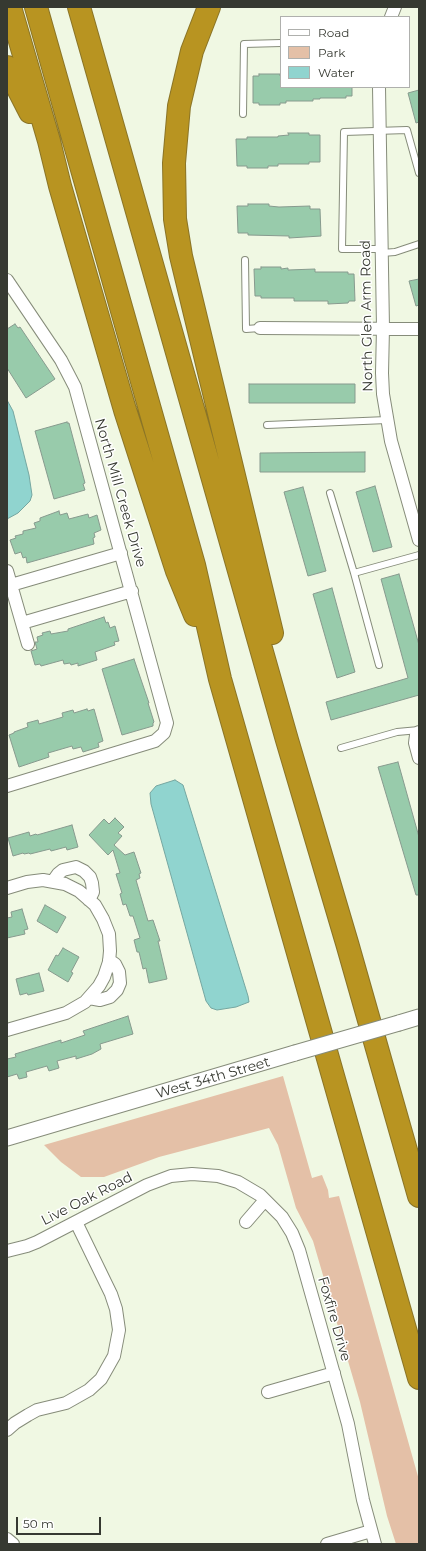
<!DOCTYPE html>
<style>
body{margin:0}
#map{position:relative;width:426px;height:1551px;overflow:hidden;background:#f0f8e3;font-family:Montserrat,sans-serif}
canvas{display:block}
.frame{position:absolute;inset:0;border:8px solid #363931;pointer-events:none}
.legend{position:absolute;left:280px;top:16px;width:130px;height:72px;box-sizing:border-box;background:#fff;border:1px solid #afb0ad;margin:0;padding:5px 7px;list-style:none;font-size:12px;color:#363931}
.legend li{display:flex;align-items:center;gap:8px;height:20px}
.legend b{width:20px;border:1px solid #afb0ad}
.scale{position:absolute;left:16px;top:1517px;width:85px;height:18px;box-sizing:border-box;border:2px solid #363931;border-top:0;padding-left:5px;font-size:12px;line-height:14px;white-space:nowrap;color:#363931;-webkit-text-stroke:3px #fff;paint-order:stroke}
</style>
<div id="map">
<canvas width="426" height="1551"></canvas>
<div class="frame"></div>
<ul class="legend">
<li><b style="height:5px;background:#fff"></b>Road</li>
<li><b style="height:11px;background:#e4c0a7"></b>Park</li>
<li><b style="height:11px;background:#90d4cf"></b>Water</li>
</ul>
<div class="scale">50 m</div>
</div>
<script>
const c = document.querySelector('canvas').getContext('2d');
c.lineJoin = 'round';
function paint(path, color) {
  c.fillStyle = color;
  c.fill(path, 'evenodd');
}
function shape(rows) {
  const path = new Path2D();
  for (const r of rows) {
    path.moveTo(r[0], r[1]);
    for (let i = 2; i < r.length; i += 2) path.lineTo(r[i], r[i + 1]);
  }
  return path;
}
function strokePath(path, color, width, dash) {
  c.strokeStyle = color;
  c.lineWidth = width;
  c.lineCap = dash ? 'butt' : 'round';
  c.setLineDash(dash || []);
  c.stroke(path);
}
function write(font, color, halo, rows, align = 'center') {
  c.font = font + ' Montserrat,sans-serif';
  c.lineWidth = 3;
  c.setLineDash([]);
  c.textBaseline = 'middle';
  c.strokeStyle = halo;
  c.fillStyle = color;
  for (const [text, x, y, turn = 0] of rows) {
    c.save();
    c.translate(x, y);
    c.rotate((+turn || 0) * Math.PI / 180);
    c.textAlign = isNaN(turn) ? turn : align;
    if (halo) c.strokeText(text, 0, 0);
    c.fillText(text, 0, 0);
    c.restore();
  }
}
paint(shape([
 [283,1076,312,1178,322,1175,328,1190,329,1198,339,1196,419,1480,419,1544,396,1544,387,1516,360,1402,313,1241,296,1208,278,1145,269,1128,159,1157,104,1177,81,1177,61,1162,44,1145]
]), '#e4c0a7');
const water = shape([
 [7,400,13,411,29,475,32,495,30,501,18,513,7,519,7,400],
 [175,780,183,785,248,996,249,1002,236,1007,217,1010,211,1008,206,1001,151,804,150,793,156,786,175,780]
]);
paint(water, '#90d4cf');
strokePath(water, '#75a6a0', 1);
const building = shape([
 [259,74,280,74,280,76,281,76,281,87,352,87,352,96,346,96,346,98,320,98,320,99,313,99,313,101,286,101,286,103,280,103,280,105,259,105,259,103,253,103,253,76,259,76,259,74],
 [419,90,419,122,416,123,408,93,419,90],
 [288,133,309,133,309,135,320,135,320,162,309,162,309,164,278,164,278,166,268,166,268,168,247,168,247,166,237,166,236,139,247,139,247,137,278,137,278,136,289,135,288,133],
 [248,204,269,204,269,206,279,207,310,206,310,209,320,209,321,236,289,238,289,236,248,235,248,233,238,233,237,206,248,206,248,204],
 [261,267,281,267,281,269,288,268,288,270,315,269,315,272,348,272,348,274,354,274,355,301,349,301,348,303,328,304,328,301,294,301,294,298,261,298,261,296,255,296,254,269,261,269,261,267],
 [419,279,419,305,416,306,409,281,419,279],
 [15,324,18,328,20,327,55,379,26,398,7,368,7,329,15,324],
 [249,384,355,384,355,403,249,403,249,384],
 [67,422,67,423,69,423,85,483,83,484,85,490,54,499,35,431,67,422],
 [365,452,365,472,260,472,260,453,365,452],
 [375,486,392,547,373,552,356,492,375,486],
 [303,487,326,571,308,576,284,492,303,487],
 [59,511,60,515,67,513,69,519,88,514,89,518,97,515,101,530,94,533,95,537,93,538,94,544,27,563,26,557,23,558,21,552,15,554,10,540,16,538,15,536,23,534,23,531,36,528,34,523,40,521,40,518,59,511],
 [399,574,419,645,419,695,331,720,326,702,408,678,381,579,399,574],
 [332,588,355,672,337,678,313,594,332,588],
 [104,617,106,623,108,622,110,628,115,626,119,641,114,642,115,645,95,652,97,660,78,666,78,663,71,665,70,663,64,664,63,660,41,666,40,664,35,665,31,651,37,649,35,642,38,642,37,637,43,635,42,633,50,631,51,634,68,631,68,629,104,617],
 [134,659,149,703,148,703,154,722,153,723,153,726,122,735,102,669,134,659],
 [87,709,88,711,94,709,103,741,98,743,99,747,83,752,81,747,73,749,72,746,48,753,49,757,19,767,9,735,14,733,14,732,28,727,27,723,38,720,39,724,63,717,62,713,73,710,74,713,87,709],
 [398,762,419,837,419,895,416,895,378,767,398,762],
 [115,818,124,827,118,833,122,836,114,845,125,855,134,852,141,873,139,874,140,878,136,880,148,921,153,920,160,941,158,941,167,979,149,983,146,968,143,969,139,952,137,952,134,940,140,938,133,916,130,916,126,904,123,905,120,894,122,893,116,874,120,873,113,850,108,855,89,835,104,819,109,824,115,818],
 [72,825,78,847,67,850,66,847,51,851,50,849,30,854,29,853,24,854,23,853,13,856,8,838,29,832,30,836,36,834,37,835,72,825],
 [45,905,66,917,57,933,37,921,45,905],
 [22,909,28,929,24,930,25,934,7,938,7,918,12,917,11,912,22,909],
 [63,948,79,957,71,972,73,973,68,982,48,970,56,955,58,956,63,948],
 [39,973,44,991,28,995,27,993,20,995,16,979,39,973],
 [128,1016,133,1034,100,1044,101,1049,92,1054,76,1059,76,1056,57,1061,59,1068,49,1071,47,1066,26,1072,27,1077,19,1079,17,1074,7,1077,7,1059,16,1057,15,1054,61,1040,61,1043,85,1035,83,1031,128,1016]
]);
paint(building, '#98cbab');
strokePath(building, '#879a8e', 1);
const service = shape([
 [243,114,244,44,281,43],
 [382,249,342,249,344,132,407,130,419,173],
 [382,253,395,252,419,244],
 [245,260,246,329,260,328],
 [267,425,387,420],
 [330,493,354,573,419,555],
 [354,573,379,665],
 [341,748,397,732,419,730]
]);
const minor = shape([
 [391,17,395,7],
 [379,87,383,328,382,373,383,394,391,441,419,540],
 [7,280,61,360,75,387,167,723,164,733,155,741,7,786],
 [260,328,419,329],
 [7,571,28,644],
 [11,585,121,553],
 [22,623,132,591],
 [419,732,416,735,415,743,419,758],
 [53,881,58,874,63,870,76,867,84,871,90,877,92,883,93,892,89,900],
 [7,888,27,882,43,880,65,884,79,891,95,905,103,919,109,934,110,951,109,962,104,977,99,986,85,1002,66,1013,7,1030],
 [89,998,100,1000,110,997,117,990,120,983,119,972,115,964,109,960],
 [246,1222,265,1200],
 [7,1251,27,1246,37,1242,147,1185,171,1176,192,1174,218,1176,238,1182,260,1195,282,1217,292,1233,299,1250,348,1424,363,1500,375,1544],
 [268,1392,334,1373],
 [7,1430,15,1423,28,1415,37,1410,66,1403,89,1390,101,1379,114,1356,119,1330,116,1309,111,1294,76,1222],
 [7,1539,13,1544],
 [327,1544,371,1531]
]);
const tertiary = shape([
 [399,1023,419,1017],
 [7,1138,295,1053]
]);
const motorway = shape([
 [10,7,49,141,60,186,125,410,177,571,195,615],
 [36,7,194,565,220,679,419,1378],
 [79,7,287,740,347,943,419,1196],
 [209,7,192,51,179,106,174,163,175,219,181,256,272,633],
 [7,67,30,112]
]);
strokePath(service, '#868c7a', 8);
strokePath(minor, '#868c7a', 14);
strokePath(tertiary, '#868c7a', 17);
strokePath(motorway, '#8a7427', 24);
strokePath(service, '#fff', 6);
strokePath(minor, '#fff', 12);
strokePath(tertiary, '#fff', 15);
strokePath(motorway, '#b89421', 22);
const tertiaryBridge = shape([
 [295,1053,399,1023]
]);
strokePath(tertiaryBridge, '#868c7a', 17, []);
strokePath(tertiaryBridge, '#fff', 15);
write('14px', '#363931', '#fff', [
 ["North Glen Arm Road",367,316,-91],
 ["North Mill Creek Drive",120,493,74],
 ["West 34th Street",213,1078,-16],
 ["Live Oak Road",87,1199,-27],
 ["Foxfire Drive",334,1319,74]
]);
</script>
